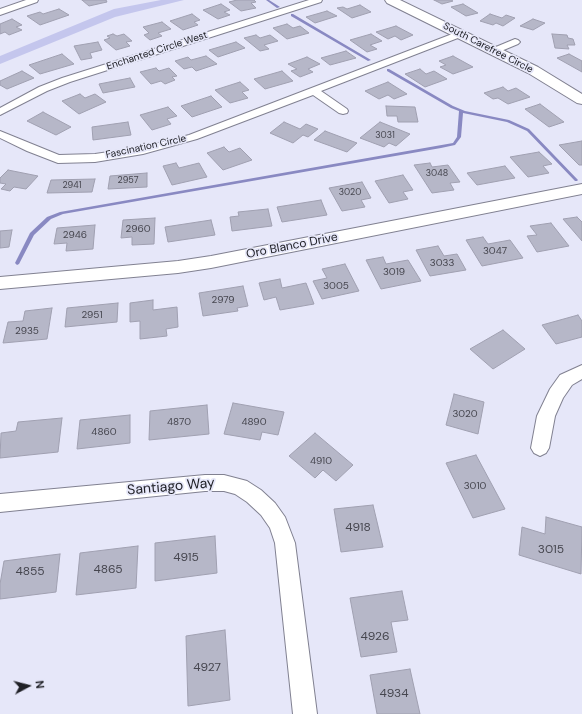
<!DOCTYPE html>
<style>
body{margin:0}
#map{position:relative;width:582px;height:714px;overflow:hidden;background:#e6e7f9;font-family:"DM Sans",sans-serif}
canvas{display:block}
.north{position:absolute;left:8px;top:666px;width:40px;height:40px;-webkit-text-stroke:3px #e6e7f9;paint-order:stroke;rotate:83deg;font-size:11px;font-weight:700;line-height:16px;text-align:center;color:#202127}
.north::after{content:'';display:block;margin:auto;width:14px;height:18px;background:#202127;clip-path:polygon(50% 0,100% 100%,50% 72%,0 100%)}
</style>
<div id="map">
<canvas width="582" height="714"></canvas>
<div class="north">N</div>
</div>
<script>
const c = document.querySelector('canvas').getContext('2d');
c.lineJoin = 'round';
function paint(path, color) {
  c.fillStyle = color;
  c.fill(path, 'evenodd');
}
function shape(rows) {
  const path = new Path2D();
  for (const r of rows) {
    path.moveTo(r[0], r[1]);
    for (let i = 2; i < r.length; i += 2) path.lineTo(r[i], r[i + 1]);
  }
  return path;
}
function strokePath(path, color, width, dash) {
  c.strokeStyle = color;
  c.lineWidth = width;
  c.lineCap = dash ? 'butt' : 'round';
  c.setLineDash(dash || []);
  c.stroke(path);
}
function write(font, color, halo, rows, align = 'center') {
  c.font = font + ' "DM Sans",sans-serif';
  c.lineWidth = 3.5;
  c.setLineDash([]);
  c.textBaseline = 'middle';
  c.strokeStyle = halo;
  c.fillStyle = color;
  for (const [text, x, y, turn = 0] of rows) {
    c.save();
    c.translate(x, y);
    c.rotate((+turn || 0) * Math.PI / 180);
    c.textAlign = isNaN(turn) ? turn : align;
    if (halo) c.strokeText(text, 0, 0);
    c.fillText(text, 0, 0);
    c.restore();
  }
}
paint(shape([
 [161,0,184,0,115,17,0,64,0,56,114,9]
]), '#c4c6ed');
paint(shape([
 [266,0,269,0,280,7,277,8,266,0],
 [291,14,293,14,371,60,368,61,291,16,291,14],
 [387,69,389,69,453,106,465,111,509,120,529,129,578,180,577,181,575,181,527,131,507,122,463,113,461,137,455,145,441,148,63,214,51,219,34,235,19,264,17,265,15,263,30,233,47,217,60,212,453,143,457,137,459,111,451,108,387,71,387,69]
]), '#8989c2');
const building = shape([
 [82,0,106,0,107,2,89,6,82,0],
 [237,0,254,0,256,2,251,3,256,8,241,11,229,2,237,0],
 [434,0,451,0,453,1,442,4,434,0],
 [221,4,230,10,224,12,230,15,218,19,203,10,221,4],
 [463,4,478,13,466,16,451,7,463,4],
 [360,5,371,12,352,18,337,8,343,7,347,9,360,5],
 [59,9,69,15,40,25,27,16,40,12,43,14,59,9],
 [327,11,337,16,315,23,306,17,327,11],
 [192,14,200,20,194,22,198,25,183,30,170,21,192,14],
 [490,14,502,18,506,15,515,18,503,26,496,23,493,25,480,21,490,14],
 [12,19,22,25,16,27,22,30,9,35,5,32,0,34,0,24,12,19],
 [533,19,545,23,533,30,520,26,533,19],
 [162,22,171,29,158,33,162,36,150,40,144,35,149,33,143,27,162,22],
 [287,24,293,28,300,26,309,33,287,39,273,28,287,24],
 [396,26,413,35,401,40,395,36,388,39,376,32,396,26],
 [113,34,117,36,124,34,132,41,126,42,130,46,116,50,104,40,110,38,107,36,113,34],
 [371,34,382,41,370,45,377,49,367,52,350,40,371,34],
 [552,34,567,35,568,38,573,39,575,45,567,45,569,49,555,48,552,34],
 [256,35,260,38,270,35,278,41,264,45,269,49,260,51,244,38,256,35],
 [98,42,102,50,90,53,92,58,81,60,74,46,98,42],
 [236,42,245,48,218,57,209,50,236,42],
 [346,51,356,58,330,65,321,58,346,51],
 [62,54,74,64,40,74,29,65,62,54],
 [569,54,582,61,582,72,557,58,569,54],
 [206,56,217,64,196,71,192,67,184,69,175,61,188,57,191,60,206,56],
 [453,56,473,67,453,74,440,67,446,65,439,61,453,56],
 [307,57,320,64,308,69,313,72,300,77,291,71,297,69,288,64,307,57],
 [156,68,159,71,169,68,177,76,172,77,175,80,165,84,161,81,151,84,140,72,156,68],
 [420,69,426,74,434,71,447,79,425,87,405,74,420,69],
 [22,71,34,78,7,89,0,85,0,81,22,71],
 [282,71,293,81,265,89,254,79,282,71],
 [130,78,135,87,103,93,99,84,130,78],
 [240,82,249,90,242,92,248,98,230,103,215,90,240,82],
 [388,82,407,94,394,99,388,95,379,99,365,91,388,82],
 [503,87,508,91,516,88,530,97,508,104,498,98,493,99,484,93,503,87],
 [80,94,85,98,95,94,106,102,79,114,62,101,80,94],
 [211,96,222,107,192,117,181,106,211,96],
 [540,104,564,122,549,127,525,109,540,104],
 [386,106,415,107,418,122,398,122,397,116,387,116,386,106],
 [168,107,177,116,167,119,171,124,152,130,140,115,168,107],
 [43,112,71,127,56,135,27,121,43,112],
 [128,122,131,135,93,140,92,127,128,122],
 [284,122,300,129,306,124,318,129,308,137,303,135,293,143,270,133,284,122],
 [380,122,410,134,396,146,389,143,384,147,360,138,380,122],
 [325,131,357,143,347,152,314,140,325,131],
 [582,141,582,165,579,165,559,145,582,141],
 [224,147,229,152,240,148,252,160,223,170,207,153,224,147],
 [539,152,552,164,543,166,549,173,528,177,510,157,539,152],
 [176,163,179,168,199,163,207,177,172,185,163,166,176,163],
 [430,163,432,167,448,165,460,182,450,183,454,190,432,193,414,165,430,163],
 [505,166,515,178,477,185,467,173,505,166],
 [8,170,38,176,26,189,14,187,10,191,1,189,6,184,0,183,0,178,8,170],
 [147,173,147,187,108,189,110,176,147,173],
 [403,175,413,190,403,192,408,199,389,203,375,181,403,175],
 [95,179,92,192,47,193,51,180,95,179],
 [362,182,371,198,361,200,365,207,342,211,329,188,362,182],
 [321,200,327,215,282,222,277,207,321,200],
 [268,209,272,226,232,231,230,217,239,216,238,212,268,209],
 [577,217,582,222,582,241,563,219,577,217],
 [155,218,154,244,132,245,132,237,121,238,123,220,155,218],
 [211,220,215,235,168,242,165,227,211,220],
 [551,223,569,246,537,252,527,236,537,235,530,226,551,223],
 [95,225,93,249,66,251,67,243,54,244,57,228,95,225],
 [12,230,9,247,0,248,0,231,12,230],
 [483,237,488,244,510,240,523,258,482,266,466,240,483,237],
 [438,246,444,256,457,254,466,270,430,276,416,250,438,246],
 [383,257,386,264,408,260,421,281,381,289,366,260,383,257],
 [345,264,359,291,322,299,313,281,327,278,322,269,345,264],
 [280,279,282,288,306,283,314,304,280,310,276,297,264,300,259,283,280,279],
 [243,286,248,306,237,308,238,311,203,316,199,293,243,286],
 [153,300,153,310,177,307,178,327,166,329,167,336,140,339,140,321,130,322,130,303,153,300],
 [118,303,117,322,65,327,67,308,118,303],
 [52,308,47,339,3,343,8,322,23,321,25,311,52,308],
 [578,315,582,321,582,337,556,344,542,325,578,315],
 [503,330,525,349,493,369,470,349,503,330],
 [454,394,484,402,478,434,446,425,454,394],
 [233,403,284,412,278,435,262,432,260,440,224,434,233,403],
 [207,405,209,434,149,440,150,411,207,405],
 [130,415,130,443,77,449,80,420,130,415],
 [62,418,58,452,0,458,1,433,16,431,18,422,62,418],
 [315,433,353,465,336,481,323,470,315,478,289,456,315,433],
 [476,455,505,509,473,518,446,463,476,455],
 [373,505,383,547,341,552,334,509,373,505],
 [546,517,582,527,581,574,519,555,522,527,545,534,546,517],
 [215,536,217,573,155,581,155,543,215,536],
 [138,546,136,588,76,595,80,553,138,546],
 [60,554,56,592,0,599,0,584,4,561,60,554],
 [402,591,408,620,391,622,397,652,361,657,350,598,402,591],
 [225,630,230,700,188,706,186,636,225,630],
 [410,669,420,714,377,714,370,675,410,669]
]);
paint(building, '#b6b7c8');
strokePath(building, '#a0a0b1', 1);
const minor = shape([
 [26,0,38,0,37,2,0,15,0,9,26,0],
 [309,0,322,0,321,2,70,82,47,91,0,115,0,108,39,87,62,78,309,0],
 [460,31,463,32,465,34,463,36,321,91,347,109,348,111,347,113,343,114,339,113,313,95,197,139,143,154,95,162,58,163,27,151,0,138,0,131,59,155,95,154,143,147,189,135,460,31],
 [515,39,518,40,520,42,518,44,494,54,489,51,491,49,515,39],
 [582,365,582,379,572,385,563,398,555,416,549,448,546,453,540,456,534,453,531,448,537,416,550,389,560,375,582,365],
 [205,475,224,475,247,481,261,490,275,503,285,517,295,543,317,714,293,714,275,543,270,528,261,515,247,502,235,494,224,491,205,491,0,512,0,494,205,475]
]);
const tertiary = shape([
 [582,184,582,194,211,268,178,273,0,289,0,277,178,261,211,256,582,184]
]);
const secondary = shape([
 [385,0,400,0,538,67,582,94,582,104,577,103,528,73,387,3,385,0]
]);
strokePath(minor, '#818191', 2);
strokePath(tertiary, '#818191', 2);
strokePath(secondary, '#818191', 2);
paint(minor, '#fff');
paint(tertiary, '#fff');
paint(secondary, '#fff');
write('9px', '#46464f', null, [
 ["3031",385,136],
 ["3048",437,174],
 ["2957",128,181],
 ["2941",72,186],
 ["3020",350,193]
]);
write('10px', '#202127', '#e6e7f9', [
 ["South Carefree Circle",488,48,27],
 ["Enchanted Circle West",157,51,-18],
 ["Fascination Circle",146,147,-12]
]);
write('10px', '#46464f', null, [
 ["2960",138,229],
 ["2946",75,235],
 ["3047",495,251],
 ["3033",442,263],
 ["3019",394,272],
 ["3005",336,286],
 ["2979",223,300],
 ["2951",92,315],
 ["2935",27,331],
 ["3020",465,414],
 ["4870",179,422],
 ["4890",254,422],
 ["4860",104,432],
 ["4910",321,461],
 ["3010",475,486]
]);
write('12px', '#202127', '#e6e7f9', [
 ["Oro Blanco Drive",292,246,-11]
]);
write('12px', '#46464f', null, [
 ["4918",358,528],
 ["3015",551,550],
 ["4915",186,558],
 ["4865",108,570],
 ["4855",30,572],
 ["4926",375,637],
 ["4927",207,668],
 ["4934",394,694]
]);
write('14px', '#202127', '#e6e7f9', [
 ["Santiago Way",171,487,-5]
]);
</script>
